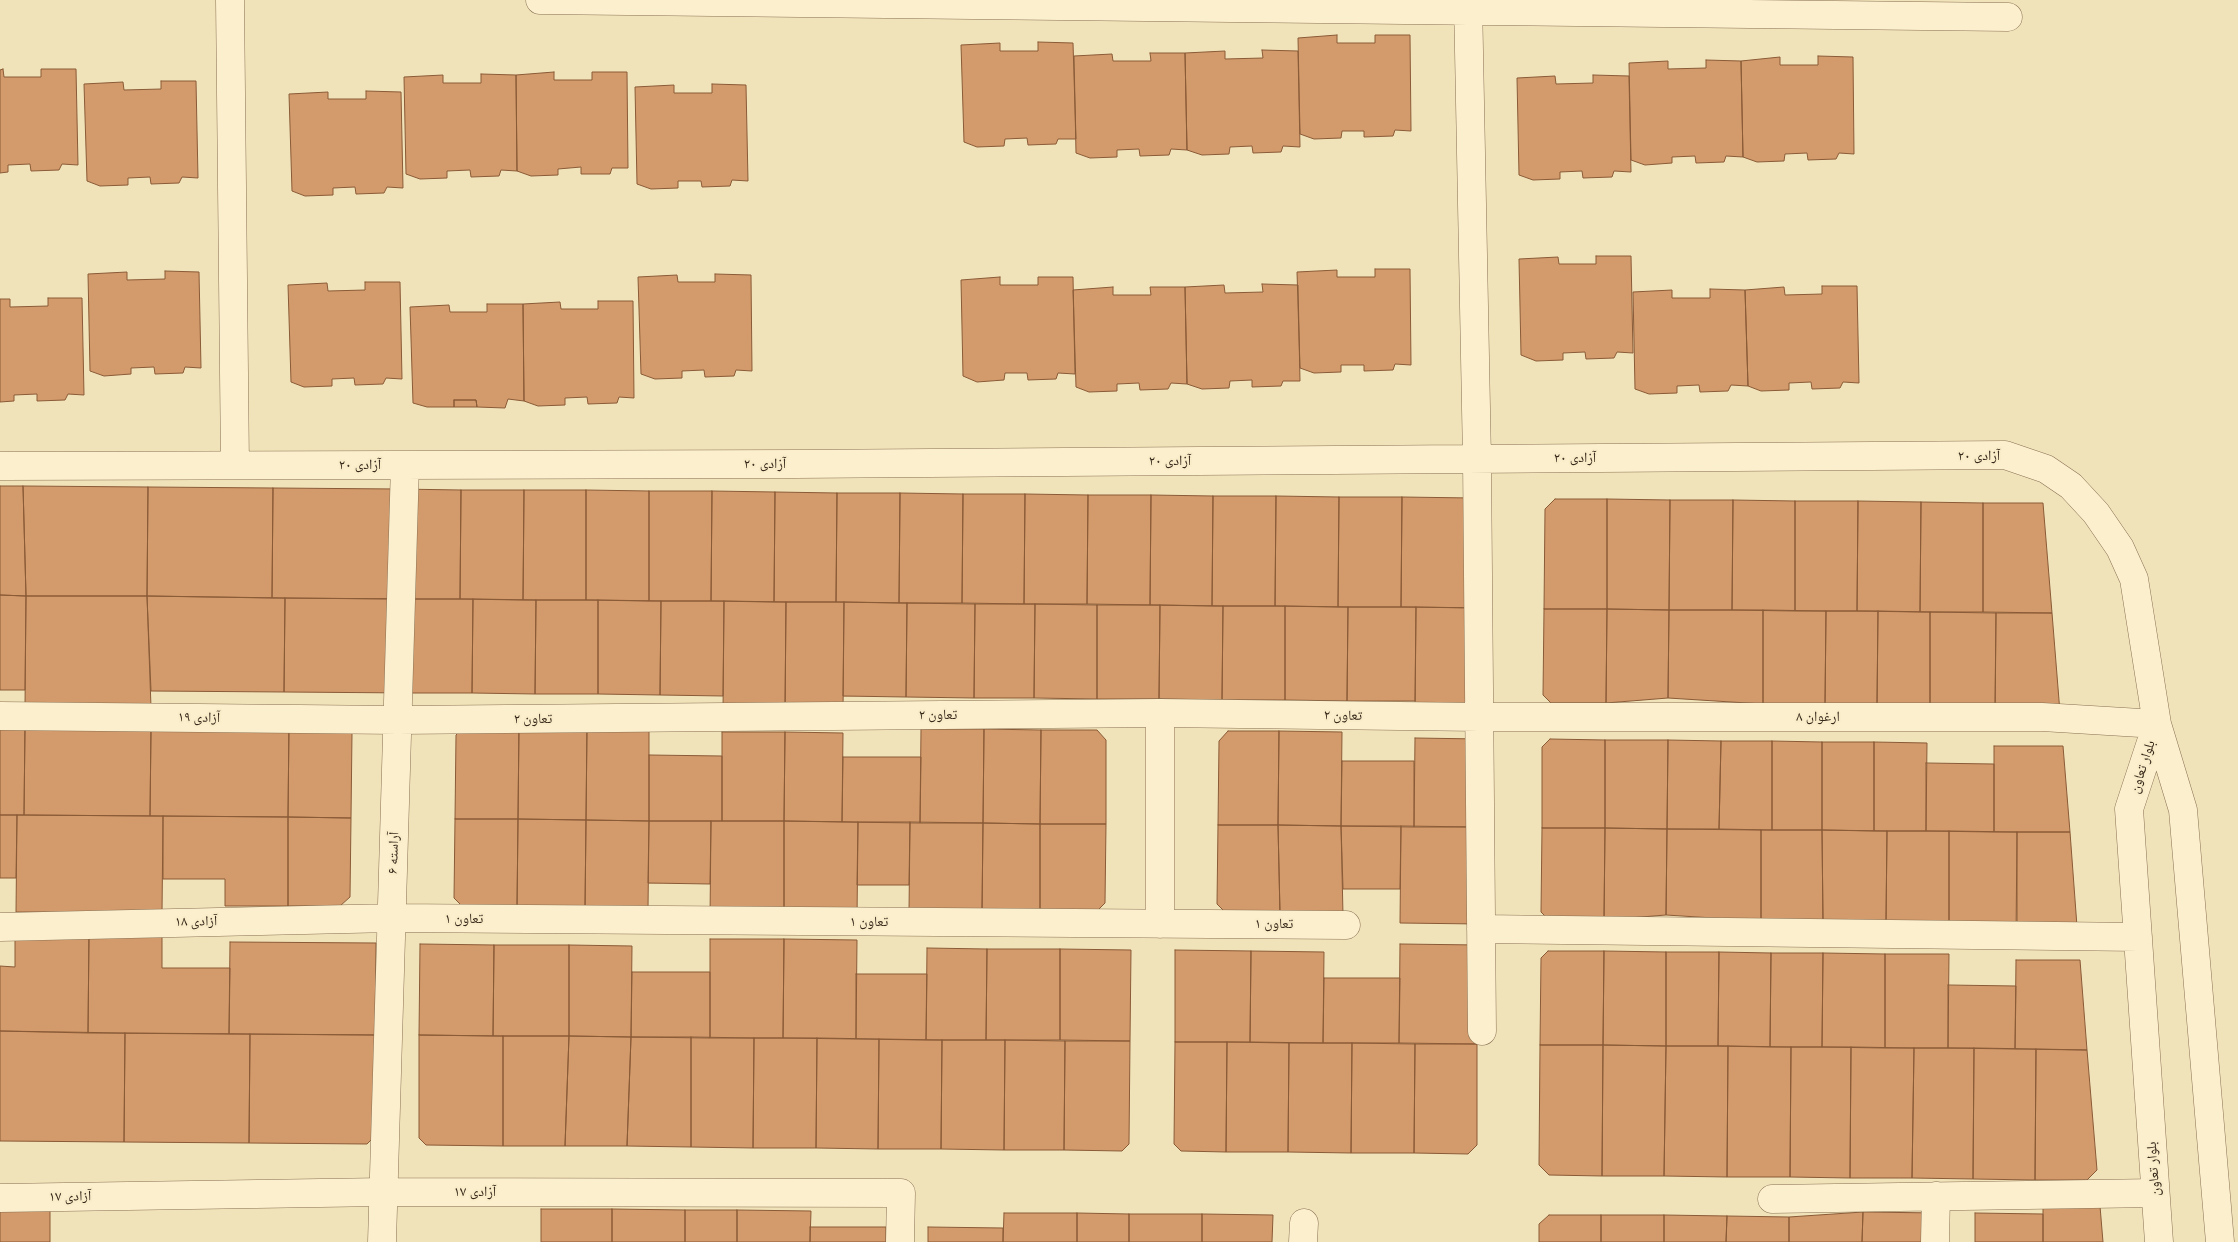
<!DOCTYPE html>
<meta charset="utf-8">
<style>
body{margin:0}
canvas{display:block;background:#f1e3b9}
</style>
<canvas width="2238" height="1242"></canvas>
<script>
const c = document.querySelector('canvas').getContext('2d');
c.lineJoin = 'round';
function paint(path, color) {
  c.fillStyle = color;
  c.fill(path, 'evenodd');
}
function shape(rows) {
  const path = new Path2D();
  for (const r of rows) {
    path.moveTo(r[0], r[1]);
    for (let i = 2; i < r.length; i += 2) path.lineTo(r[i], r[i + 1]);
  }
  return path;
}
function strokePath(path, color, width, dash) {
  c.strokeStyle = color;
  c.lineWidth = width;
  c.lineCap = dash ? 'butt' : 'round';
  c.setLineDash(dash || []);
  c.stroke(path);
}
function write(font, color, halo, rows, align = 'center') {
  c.font = font + ' "Source Serif 4","Noto Naskh Arabic",serif';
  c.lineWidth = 4;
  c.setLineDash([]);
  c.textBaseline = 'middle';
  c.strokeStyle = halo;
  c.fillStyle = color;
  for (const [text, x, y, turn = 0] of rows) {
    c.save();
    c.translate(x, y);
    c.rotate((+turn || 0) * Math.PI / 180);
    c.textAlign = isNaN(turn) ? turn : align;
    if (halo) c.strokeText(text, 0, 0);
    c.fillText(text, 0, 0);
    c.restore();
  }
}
const building = shape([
 [1337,35,1337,43,1375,43,1375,35,1410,35,1411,131,1395,130,1393,136,1364,137,1364,131,1342,131,1341,138,1314,139,1300,134,1298,38,1337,35],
 [1038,42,1073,43,1076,139,1058,139,1056,144,1028,145,1027,138,1005,139,1004,146,977,147,964,142,961,45,1000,43,1000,51,1038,51,1038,42],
 [1262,50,1298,51,1300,147,1283,146,1281,152,1253,153,1252,146,1230,147,1229,154,1202,155,1187,150,1185,53,1225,51,1225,59,1263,58,1262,50],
 [1150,53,1185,53,1187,150,1171,149,1169,155,1140,156,1139,149,1117,150,1117,157,1090,158,1076,153,1074,56,1112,54,1113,61,1151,61,1150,53],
 [1818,56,1853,57,1854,154,1839,153,1836,159,1808,160,1807,153,1785,154,1784,161,1757,162,1743,157,1741,61,1780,57,1780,65,1818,65,1818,56],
 [1706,60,1741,61,1743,157,1726,156,1724,162,1696,163,1695,156,1672,157,1672,163,1645,165,1631,160,1629,63,1668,61,1668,69,1706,68,1706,60],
 [3,69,4,77,41,77,41,69,76,69,78,165,62,164,59,170,31,171,30,164,8,165,8,172,0,173,0,70,3,69],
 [554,72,554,80,592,80,592,72,627,72,628,168,612,168,610,174,581,174,581,167,558,169,558,175,531,176,517,171,516,75,554,72],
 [481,74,516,75,517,171,501,170,499,176,471,177,470,170,447,171,447,178,420,179,406,174,404,77,443,75,443,83,481,83,481,74],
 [1593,75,1629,76,1631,172,1614,171,1612,177,1583,178,1582,171,1560,172,1560,179,1533,180,1519,175,1517,78,1555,76,1556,84,1593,83,1593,75],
 [161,81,196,81,198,178,182,177,179,183,151,184,150,177,128,178,128,185,100,186,87,181,84,84,123,82,124,90,161,89,161,81],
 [712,84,746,85,748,181,732,180,730,186,702,187,701,181,678,181,678,188,651,189,637,184,635,87,674,85,674,93,712,93,712,84],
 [366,91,401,92,403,188,387,187,384,193,356,194,355,187,333,188,333,195,305,196,292,191,289,94,328,92,328,99,366,99,366,91],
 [1596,256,1631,256,1633,353,1617,352,1614,358,1586,359,1585,352,1563,353,1563,360,1536,361,1521,355,1519,259,1558,257,1559,264,1596,264,1596,256],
 [1375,269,1410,269,1411,365,1395,364,1393,370,1364,371,1364,365,1341,365,1341,372,1314,373,1300,368,1297,272,1337,270,1337,277,1375,277,1375,269],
 [165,271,199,272,201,368,185,367,183,373,155,374,154,367,131,368,131,374,104,376,90,371,88,274,127,272,127,280,165,279,165,271],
 [715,274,751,275,752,371,736,370,734,376,705,377,704,370,682,371,682,378,655,379,641,374,638,277,677,275,678,282,715,282,715,274],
 [1000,277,1000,285,1038,285,1038,277,1073,277,1075,374,1058,373,1056,379,1028,380,1027,373,1005,373,1004,380,977,382,963,376,961,280,1000,277],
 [365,282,400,282,402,379,386,378,383,384,355,385,354,378,332,379,332,386,304,387,291,382,288,285,327,283,328,291,365,290,365,282],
 [1262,284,1298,285,1300,381,1283,381,1281,386,1252,387,1252,380,1230,381,1229,388,1202,389,1187,384,1185,287,1224,285,1225,293,1263,292,1262,284],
 [1822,286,1857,286,1859,383,1843,382,1840,388,1812,389,1811,382,1789,383,1789,390,1761,391,1748,386,1745,290,1784,287,1785,295,1822,294,1822,286],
 [1113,287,1113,295,1151,295,1150,287,1185,287,1187,384,1171,383,1168,389,1140,390,1139,383,1117,384,1117,391,1089,392,1076,387,1073,290,1113,287],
 [1710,289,1745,290,1748,386,1731,385,1728,391,1700,392,1699,385,1677,386,1677,393,1649,394,1635,389,1633,292,1672,290,1672,298,1710,298,1710,289],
 [48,298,82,298,84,395,68,394,65,400,37,401,37,394,14,395,14,401,0,402,0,299,10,299,10,307,48,306,48,298],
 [598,301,633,301,634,398,619,397,617,403,588,404,587,397,565,398,565,405,538,406,524,401,523,304,560,302,561,309,598,309,598,301],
 [487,304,523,304,524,401,508,399,505,408,477,407,476,400,454,400,454,407,427,407,413,403,410,307,449,305,450,312,487,312,487,304],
 [454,400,476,400,477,407,454,407,454,400],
 [0,486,23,486,26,596,0,595,0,486],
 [23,486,148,487,147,596,26,596,23,486],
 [148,487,273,488,272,598,147,596,148,487],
 [273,488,398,489,398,599,272,598,273,488],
 [398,489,461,490,460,599,398,599,398,489],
 [461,490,524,490,523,600,460,599,461,490],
 [524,490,586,490,586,600,523,600,524,490],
 [586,490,649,491,649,601,586,600,586,490],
 [649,491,712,491,711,601,649,601,649,491],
 [712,491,775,492,774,602,711,601,712,491],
 [775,492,837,493,836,602,774,602,775,492],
 [837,493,900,493,899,603,836,602,837,493],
 [900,493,963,494,962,603,899,603,900,493],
 [963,494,1025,494,1024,604,962,603,963,494],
 [1025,494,1088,495,1087,604,1024,604,1025,494],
 [1088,495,1151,495,1150,605,1087,604,1088,495],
 [1151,495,1213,496,1212,606,1150,605,1151,495],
 [1213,496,1276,496,1275,606,1212,606,1213,496],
 [1276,496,1339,497,1338,607,1275,606,1276,496],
 [1339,497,1402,497,1401,607,1338,607,1339,497],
 [1402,497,1472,498,1481,608,1401,607,1402,497],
 [1555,499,1607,499,1607,609,1544,609,1545,509,1555,499],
 [1607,499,1670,500,1669,610,1607,609,1607,499],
 [1670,500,1733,500,1732,610,1669,610,1670,500],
 [1733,500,1795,501,1795,611,1732,610,1733,500],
 [1795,501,1858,501,1857,611,1795,611,1795,501],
 [1858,501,1921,502,1920,612,1857,611,1858,501],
 [1921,502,1983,503,1983,612,1920,612,1921,502],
 [1983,503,2043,503,2052,613,1983,612,1983,503],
 [0,595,26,596,25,690,0,690,0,595],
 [26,596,147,596,151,707,25,706,26,596],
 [147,596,285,598,284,692,151,691,147,596],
 [285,598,410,599,410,693,284,692,285,598],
 [410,599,473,599,472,693,410,693,410,599],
 [473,599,536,600,535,694,472,693,473,599],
 [536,600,598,600,598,694,535,694,536,600],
 [598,600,661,601,660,695,598,694,598,600],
 [661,601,724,601,723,696,660,695,661,601],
 [724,601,786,602,785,712,723,711,724,601],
 [786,602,844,602,843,712,785,712,786,602],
 [844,602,907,603,906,697,843,696,844,602],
 [907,603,975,604,974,698,906,697,907,603],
 [975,604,1035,604,1034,698,974,698,975,604],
 [1035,604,1097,605,1097,699,1034,698,1035,604],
 [1097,605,1160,605,1159,699,1097,699,1097,605],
 [1160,605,1223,606,1222,700,1159,699,1160,605],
 [1223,606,1285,606,1285,700,1222,700,1223,606],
 [1285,606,1348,607,1347,701,1285,700,1285,606],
 [1348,607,1416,607,1415,701,1347,701,1348,607],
 [1416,607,1481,608,1480,718,1415,717,1416,607],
 [1544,609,1607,609,1606,703,1551,703,1543,695,1544,609],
 [1607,609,1669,610,1668,698,1606,703,1607,609],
 [1669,610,1763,610,1763,704,1668,698,1669,610],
 [1763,610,1826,611,1825,705,1763,704,1763,610],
 [1826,611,1878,611,1877,705,1825,705,1826,611],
 [1878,611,1930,612,1930,706,1877,705,1878,611],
 [1930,612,1996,613,1995,707,1930,706,1930,612],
 [1996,613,2052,613,2061,725,1995,725,1996,613],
 [289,723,342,724,352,733,351,818,288,817,289,723],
 [289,723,288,817,150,816,151,728,289,723],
 [0,724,25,726,24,815,0,815,0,724],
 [466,725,519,725,518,819,455,819,456,735,466,725],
 [519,725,587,726,586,820,518,819,519,725],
 [25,726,151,728,150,816,24,815,25,726],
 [587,726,649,726,649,821,586,820,587,726],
 [921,729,984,729,983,823,920,823,921,729],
 [984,729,1041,730,1040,824,983,823,984,729],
 [1041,730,1097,730,1106,740,1106,824,1040,824,1041,730],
 [1228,731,1279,731,1278,825,1218,825,1219,741,1228,731],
 [1279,731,1342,732,1341,826,1278,825,1279,731],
 [722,732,785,732,784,821,722,821,722,732],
 [785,732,843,733,842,822,784,821,785,732],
 [1415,738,1480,739,1479,827,1414,827,1415,738],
 [1550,739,1605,740,1605,828,1542,828,1542,747,1550,739],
 [1605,740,1668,740,1667,829,1605,828,1605,740],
 [1668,740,1721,741,1719,829,1667,829,1668,740],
 [1721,741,1772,741,1772,830,1719,829,1721,741],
 [1772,741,1822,742,1822,830,1772,830,1772,741],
 [1822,742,1874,742,1874,831,1822,830,1822,742],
 [1874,742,1927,743,1926,831,1874,831,1874,742],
 [1994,746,2063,746,2070,832,1994,832,1994,746],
 [649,755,722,756,722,821,649,821,649,755],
 [843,757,921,757,920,823,842,822,843,757],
 [1342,761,1414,761,1414,827,1341,826,1342,761],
 [1926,763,1994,764,1994,832,1926,831,1926,763],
 [0,815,17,815,16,878,0,878,0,815],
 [17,815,163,816,162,913,16,912,17,815],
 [163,816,288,817,288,906,225,906,225,879,163,879,163,816],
 [288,817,351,818,350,897,340,906,288,906,288,817],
 [455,819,518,819,517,908,464,908,454,898,455,819],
 [518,819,586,820,585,909,517,908,518,819],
 [586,820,649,821,648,909,585,909,586,820],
 [649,821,711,821,710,884,648,883,649,821],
 [711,821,784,821,784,918,710,918,711,821],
 [784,821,858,822,857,919,784,918,784,821],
 [858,822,910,822,909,885,857,885,858,822],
 [910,822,983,823,982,912,909,911,910,822],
 [983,823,1040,824,1040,912,982,912,983,823],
 [1040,824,1106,824,1105,903,1095,913,1040,912,1040,824],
 [1218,825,1278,825,1280,914,1227,914,1217,904,1218,825],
 [1278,825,1341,826,1343,915,1280,914,1278,825],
 [1341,826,1401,826,1400,889,1343,889,1341,826],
 [1401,826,1479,827,1478,924,1400,923,1401,826],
 [1542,828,1605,828,1604,920,1548,919,1541,912,1542,828],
 [1605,828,1667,829,1666,915,1604,920,1605,828],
 [1667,829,1761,830,1761,921,1666,915,1667,829],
 [1761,830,1822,830,1823,922,1761,921,1761,830],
 [1822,830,1887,831,1886,922,1823,922,1822,830],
 [1887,831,1949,831,1949,923,1886,922,1887,831],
 [1949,831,2017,832,2017,924,1949,923,1949,831],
 [2017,832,2070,832,2078,940,2016,939,2017,832],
 [15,933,89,933,88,1033,0,1031,0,966,15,967,15,933],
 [89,933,162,934,162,968,230,968,229,1034,88,1033,89,933],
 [710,939,784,939,783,1038,710,1038,710,939],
 [784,939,857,940,856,1039,783,1038,784,939],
 [230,942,376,943,375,1035,229,1034,230,942],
 [420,944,494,945,493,1036,419,1035,420,944],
 [1400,944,1478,945,1477,1044,1399,1043,1400,944],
 [494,945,569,945,569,1036,493,1036,494,945],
 [569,945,632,946,631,1037,569,1036,569,945],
 [927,948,987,949,986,1040,926,1040,927,948],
 [987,949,1060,949,1060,1040,986,1040,987,949],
 [1060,949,1131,950,1130,1041,1060,1040,1060,949],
 [1175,950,1251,951,1250,1042,1175,1042,1175,950],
 [1251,951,1324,952,1323,1043,1250,1042,1251,951],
 [1548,951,1604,951,1603,1045,1540,1045,1541,958,1548,951],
 [1604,951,1666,952,1666,1046,1603,1045,1604,951],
 [1666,952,1719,952,1718,1046,1666,1046,1666,952],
 [1719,952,1771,953,1770,1047,1718,1046,1719,952],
 [1771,953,1823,953,1822,1047,1770,1047,1771,953],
 [1823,953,1885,954,1885,1048,1822,1047,1823,953],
 [1885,954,1949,954,1948,1048,1885,1048,1885,954],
 [2016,960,2080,960,2087,1050,2015,1049,2016,960],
 [632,972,710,972,710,1038,631,1037,632,972],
 [856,974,927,974,926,1040,856,1039,856,974],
 [1324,978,1400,978,1399,1043,1323,1043,1324,978],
 [1948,985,2016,986,2015,1049,1948,1048,1948,985],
 [0,1031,125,1033,124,1142,0,1141,0,1031],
 [125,1033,250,1034,249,1143,124,1142,125,1033],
 [250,1034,375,1035,374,1137,367,1144,249,1143,250,1034],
 [419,1035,503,1036,503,1146,426,1145,419,1138,419,1035],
 [503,1036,569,1036,565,1146,503,1146,503,1036],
 [569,1036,631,1037,627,1146,565,1146,569,1036],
 [631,1037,691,1037,691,1147,627,1146,631,1037],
 [691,1037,754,1038,753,1148,691,1147,691,1037],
 [754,1038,817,1038,816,1148,753,1148,754,1038],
 [817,1038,879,1039,878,1149,816,1148,817,1038],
 [879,1039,942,1040,941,1149,878,1149,879,1039],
 [942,1040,1005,1040,1004,1150,941,1149,942,1040],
 [1005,1040,1065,1041,1064,1150,1004,1150,1005,1040],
 [1065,1041,1130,1041,1129,1144,1122,1151,1064,1150,1065,1041],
 [1175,1042,1227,1042,1226,1152,1181,1151,1174,1144,1175,1042],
 [1227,1042,1289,1043,1288,1152,1226,1152,1227,1042],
 [1289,1043,1352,1043,1351,1153,1288,1152,1289,1043],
 [1352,1043,1415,1044,1414,1153,1351,1153,1352,1043],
 [1415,1044,1477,1044,1477,1145,1468,1154,1414,1153,1415,1044],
 [1540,1045,1603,1045,1602,1176,1549,1175,1539,1165,1540,1045],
 [1603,1045,1666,1046,1664,1176,1602,1176,1603,1045],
 [1666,1046,1728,1046,1727,1177,1664,1176,1666,1046],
 [1728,1046,1791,1047,1790,1177,1727,1177,1728,1046],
 [1791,1047,1851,1047,1850,1178,1790,1177,1791,1047],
 [1851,1047,1914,1048,1912,1178,1850,1178,1851,1047],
 [1914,1048,1974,1048,1973,1179,1912,1178,1914,1048],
 [1974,1048,2036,1049,2035,1180,1973,1179,1974,1048],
 [2036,1049,2087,1050,2097,1170,2087,1180,2035,1180,2036,1049],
 [2043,1195,2100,1206,2103,1242,2043,1242,2043,1195],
 [0,1204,50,1204,50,1242,0,1242,0,1204],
 [541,1209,612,1209,612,1242,541,1242,541,1209],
 [612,1209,685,1210,685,1242,612,1242,612,1209],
 [685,1210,737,1210,737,1242,685,1242,685,1210],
 [737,1210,811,1211,810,1242,737,1242,737,1210],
 [1863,1212,1938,1213,1938,1242,1862,1242,1863,1212],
 [1863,1212,1862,1242,1789,1242,1789,1217,1863,1212],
 [1004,1213,1077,1213,1077,1242,1003,1242,1004,1213],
 [1077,1213,1129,1214,1129,1242,1077,1242,1077,1213],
 [1975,1213,2043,1214,2043,1242,1975,1242,1975,1213],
 [1129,1214,1202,1214,1202,1242,1129,1242,1129,1214],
 [1202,1214,1273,1215,1272,1242,1202,1242,1202,1214],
 [1549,1215,1601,1215,1601,1242,1539,1242,1539,1224,1549,1215],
 [1601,1215,1664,1215,1664,1242,1601,1242,1601,1215],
 [1664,1215,1727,1216,1726,1242,1664,1242,1664,1215],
 [1727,1216,1789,1217,1789,1242,1726,1242,1727,1216],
 [810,1227,886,1227,886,1242,810,1242,810,1227],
 [928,1227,1003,1228,1003,1242,928,1242,928,1227]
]);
paint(building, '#d39a6b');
strokePath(building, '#8a5b37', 1);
const minor = shape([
 [230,0,235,465],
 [540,0,2008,17],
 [1468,0,1477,459,1482,1031],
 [0,466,795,464,2005,455,2046,469,2071,486,2096,513,2120,548,2134,579,2157,724,2183,810,2220,1242],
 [0,716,398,720,1160,713,1479,717,2042,717,2157,724],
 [2157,724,2129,809,2159,1242],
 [1160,924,1160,713],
 [0,927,392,918,1346,925],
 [1481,929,2138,937],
 [0,1198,384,1192,901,1193,900,1242],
 [1772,1199,2155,1193],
 [382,1242,405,465],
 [1303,1242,1304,1223],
 [1935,1242,1936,1196]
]);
strokePath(minor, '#897153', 29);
strokePath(minor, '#fcefcd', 28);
write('14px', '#362819', '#f8ecc9', [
 ["آزادی ۲۰",1979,456],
 ["آزادی ۲۰",1575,458],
 ["آزادی ۲۰",1170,461],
 ["آزادی ۲۰",765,464],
 ["آزادی ۲۰",360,465],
 ["تعاون ۲",938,715],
 ["تعاون ۲",1343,716,1],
 ["ارغوان ۸",1818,717],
 ["آزادی ۱۹",199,718,1],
 ["تعاون ۲",533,719],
 ["بلوار تعاون",2143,767,-72],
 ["آراسته ۶",394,853,-88],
 ["تعاون ۱",464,919],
 ["آزادی ۱۸",196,922,-1],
 ["تعاون ۱",869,922],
 ["تعاون ۱",1274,924],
 ["بلوار تعاون",2154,1169,-94],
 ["آزادی ۱۷",475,1192],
 ["آزادی ۱۷",70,1197,-1]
]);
</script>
